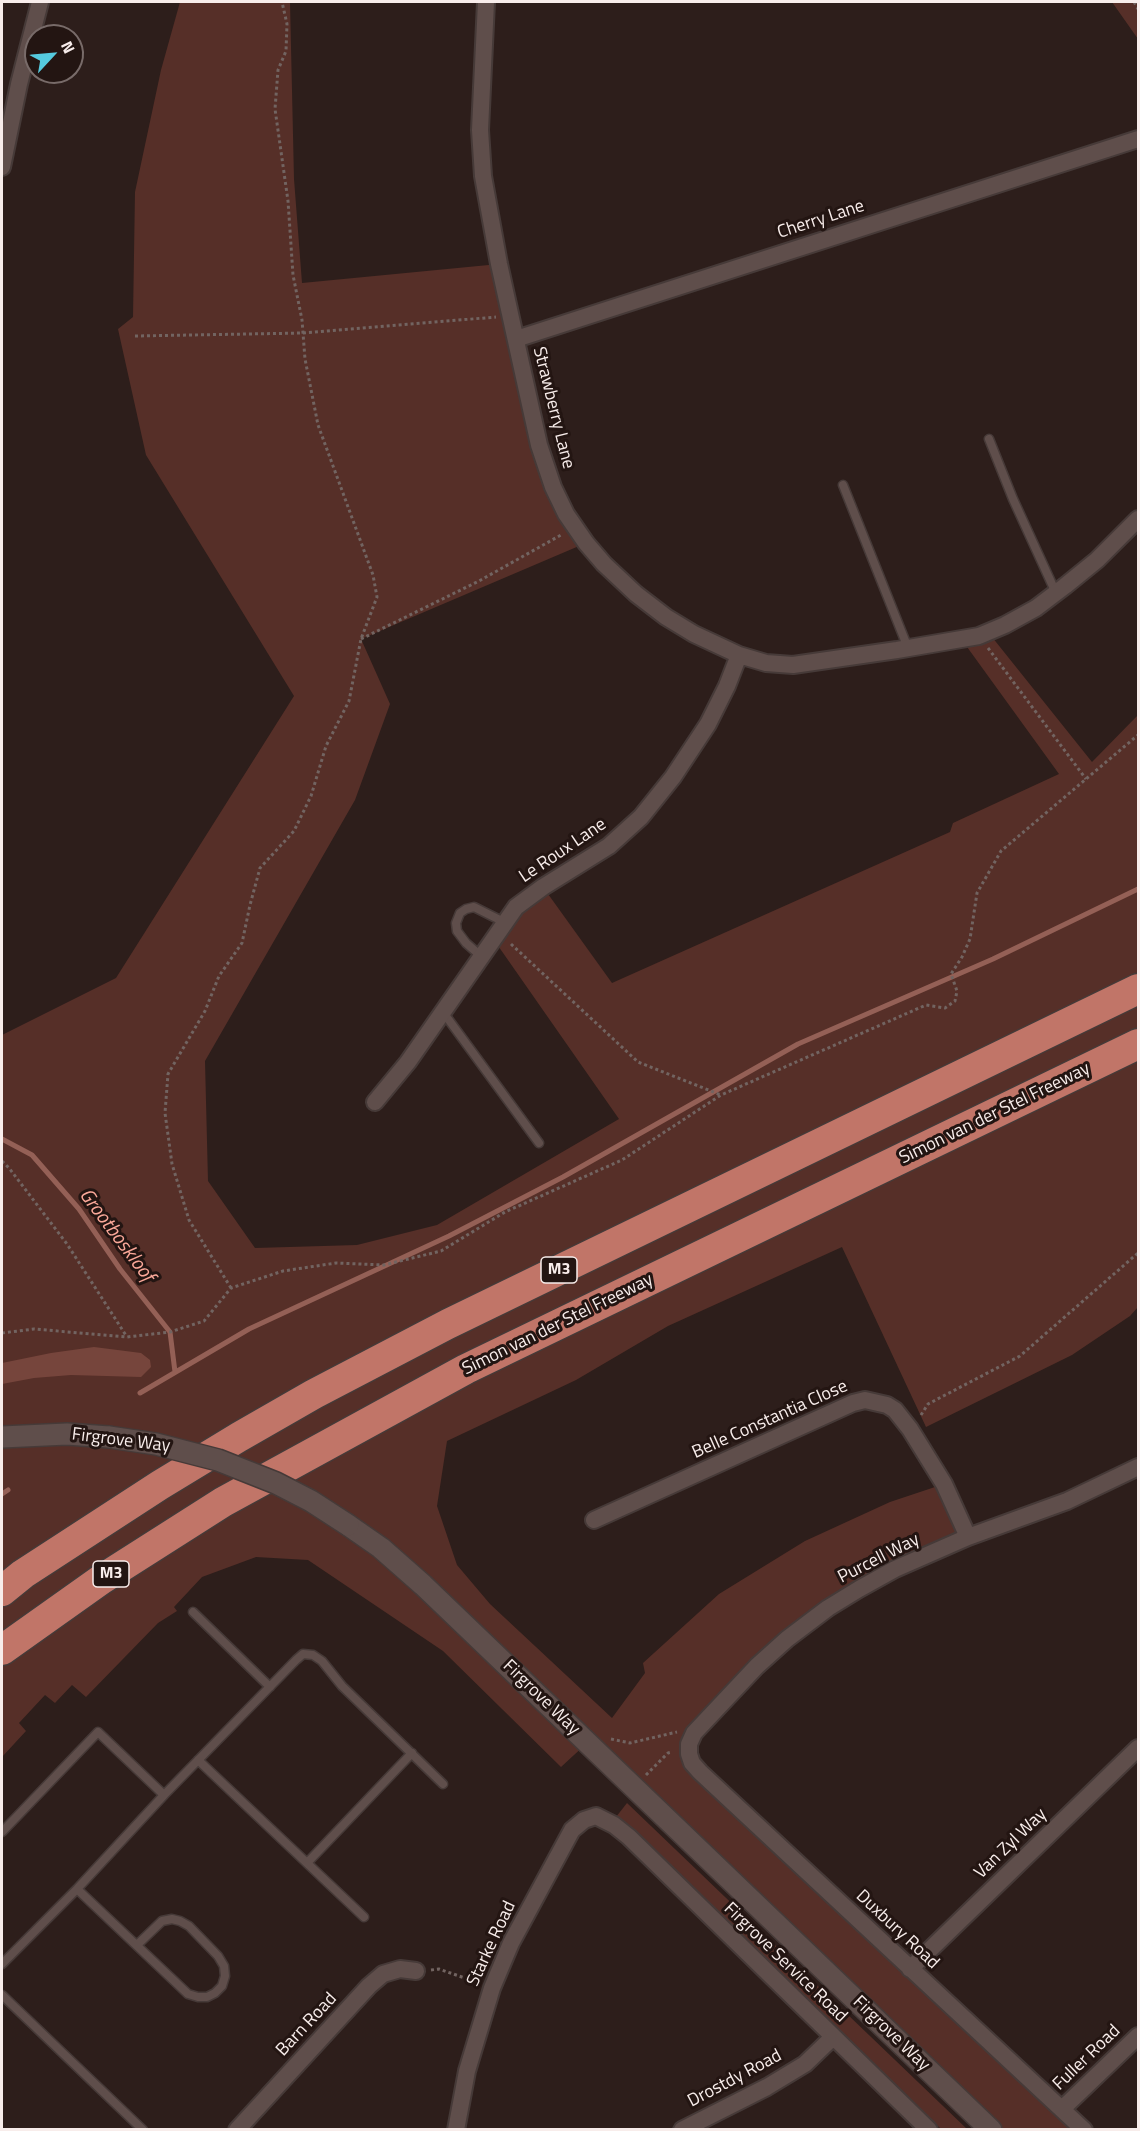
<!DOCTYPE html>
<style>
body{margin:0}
#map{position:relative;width:1140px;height:2131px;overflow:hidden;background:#2d1e1b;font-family:"Titillium Web",sans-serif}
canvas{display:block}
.frame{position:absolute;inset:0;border:3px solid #f8edeb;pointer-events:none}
.north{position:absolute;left:24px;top:24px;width:60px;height:60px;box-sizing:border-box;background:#231512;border:2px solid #786b69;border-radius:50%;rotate:64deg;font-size:16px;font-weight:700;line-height:24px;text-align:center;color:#f8edeb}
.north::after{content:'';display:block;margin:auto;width:21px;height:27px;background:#55cade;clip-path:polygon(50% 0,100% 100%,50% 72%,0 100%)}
</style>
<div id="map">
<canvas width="1140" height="2131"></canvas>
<div class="frame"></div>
<div class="north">N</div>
</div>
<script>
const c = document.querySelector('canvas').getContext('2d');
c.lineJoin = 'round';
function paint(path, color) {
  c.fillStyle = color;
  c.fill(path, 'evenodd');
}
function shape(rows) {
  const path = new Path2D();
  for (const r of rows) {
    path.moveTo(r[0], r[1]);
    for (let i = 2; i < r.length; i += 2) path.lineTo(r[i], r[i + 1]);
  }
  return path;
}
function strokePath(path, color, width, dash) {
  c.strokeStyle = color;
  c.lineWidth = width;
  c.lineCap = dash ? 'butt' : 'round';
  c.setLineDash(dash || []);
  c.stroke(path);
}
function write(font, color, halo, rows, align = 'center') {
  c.font = font + ' "Titillium Web",sans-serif';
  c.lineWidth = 6;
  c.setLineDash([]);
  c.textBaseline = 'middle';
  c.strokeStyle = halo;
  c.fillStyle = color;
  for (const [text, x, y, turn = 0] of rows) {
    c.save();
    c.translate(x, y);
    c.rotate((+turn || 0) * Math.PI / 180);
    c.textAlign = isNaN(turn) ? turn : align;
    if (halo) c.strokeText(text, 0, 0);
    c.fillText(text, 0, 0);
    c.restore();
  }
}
paint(shape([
 [180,2,290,2,294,179,302,283,499,264,539,445,586,543,361,639,390,704,355,800,205,1061,208,1181,255,1248,357,1245,437,1225,619,1119,494,940,543,887,612,983,950,832,953,823,1059,774,962,640,988,632,1092,762,1138,715,1138,1307,1130,1316,1072,1355,926,1427,842,1247,668,1326,576,1380,447,1441,437,1506,457,1565,490,1604,612,1718,645,1673,643,1663,719,1594,805,1541,890,1502,944,1484,968,1537,859,1589,717,1707,689,1754,1084,2129,991,2129,587,1743,561,1767,443,1651,308,1560,256,1557,202,1577,174,1607,177,1611,158,1623,86,1697,72,1685,55,1703,45,1695,19,1723,26,1731,2,1757,2,1035,116,978,294,696,146,455,118,329,133,317,135,192,161,70],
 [1112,2,1138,2,1138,39],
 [627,1803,967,2129,941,2129,616,1817]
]), '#562f28');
paint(shape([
 [94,1347,141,1353,150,1360,151,1367,141,1377,71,1375,34,1378,2,1384,2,1363,51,1353]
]), '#76453c');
strokePath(shape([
 [2,1139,32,1155,79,1209,120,1269,170,1332,175,1372],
 [140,1393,249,1329,449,1236,563,1177,798,1044,993,959,1138,889],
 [2,1494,8,1490]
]), '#946056', 5);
const service = shape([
 [989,439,1013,499,1056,593],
 [843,485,908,648],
 [482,957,466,943,457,931,456,923,460,913,466,909,474,907,506,923],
 [443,1012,539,1143],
 [193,1612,270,1687],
 [198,1760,364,1917],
 [2,1832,98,1732,164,1795],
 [307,1863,412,1753],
 [77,1889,188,1994,198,1997,207,1997,215,1993,222,1986,225,1976,224,1966,218,1956,189,1926,180,1921,172,1919,162,1921,137,1945],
 [2,1964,77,1889,164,1795,296,1660,303,1654,313,1655,322,1661,342,1686,443,1784],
 [2,1995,143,2130]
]);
const minor = shape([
 [486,2,480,130,483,176,499,264,539,445,553,487,566,514,586,543,604,564,636,594,666,617,694,634,739,655,766,663,793,665,897,650,979,636,1005,625,1036,608,1065,586,1097,560,1138,519],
 [2,167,19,84,40,2],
 [516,339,1138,139],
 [375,1102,408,1062,516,907,543,887,609,846,641,817,673,777,708,724,727,686,739,655],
 [594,1520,853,1403,865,1400,887,1405,895,1410,910,1429,944,1484,968,1537],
 [910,1969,1138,1748],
 [1062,2109,1138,2036],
 [237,2130,369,1986,383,1974,400,1969,416,1971],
 [456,2130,467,2071,492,1988,511,1943,572,1830,584,1820,596,1816,614,1825,629,1837,929,2130],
 [682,2130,767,2087,805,2064,833,2037],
 [1084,2130,700,1772,692,1763,689,1754,689,1744,694,1733,757,1666,787,1639,828,1608,859,1589,895,1569,968,1537,1067,1501,1138,1467]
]);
const tertiary = shape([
 [2,1437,67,1434,109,1437],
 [348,1525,381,1548,423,1585,991,2130]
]);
const motorway = shape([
 [2,1591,23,1574,160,1485,239,1437,314,1394,448,1324,1138,989],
 [2,1650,102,1579,223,1502,466,1369,1138,1044]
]);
strokePath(service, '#463a38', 11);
strokePath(minor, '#463a38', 20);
strokePath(tertiary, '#463a38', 24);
strokePath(motorway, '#463a38', 33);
strokePath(shape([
 [1134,2,1138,9],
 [135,336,303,333,496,317],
 [361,639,479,581,561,535],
 [988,648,1086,779],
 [511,944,638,1062,721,1095],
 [2,1161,9,1168,67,1244,127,1337],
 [231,1288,189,1220,172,1164,165,1113,168,1074,205,1011,219,976,242,943,250,905,260,868,294,831,311,796,326,746,349,701,361,639,377,597,373,575,318,425,305,359,302,320,293,275,288,201,275,109,278,70,286,51,287,24,282,2],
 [2,1333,34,1329,127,1337,170,1332,204,1321,231,1288,283,1271,336,1263,384,1265,441,1251,505,1212,622,1160,721,1095,926,1005,945,1008,955,1001,957,991,951,974,962,957,970,939,977,893,1001,851,1138,735],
 [921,1415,928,1404,1020,1356,1138,1253],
 [611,1739,630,1743,677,1732],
 [646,1775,668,1753,672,1752],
 [431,1970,439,1969,476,1982]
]), '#726461', 3, [3, 3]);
strokePath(service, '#5f4e4b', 8);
strokePath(minor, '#5f4e4b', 16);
strokePath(tertiary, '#5f4e4b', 21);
strokePath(motorway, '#c17568', 30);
const tertiaryBridge = shape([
 [109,1437,156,1444,218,1460,276,1483,311,1501,348,1525]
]);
strokePath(tertiaryBridge, '#463a38', 24, []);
strokePath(tertiaryBridge, '#5f4e4b', 21);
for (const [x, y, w] of [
 [559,1270,36],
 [111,1574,36]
]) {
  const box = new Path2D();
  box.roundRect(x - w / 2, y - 13, w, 26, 4.5);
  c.fillStyle = '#231512';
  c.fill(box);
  strokePath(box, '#f8edeb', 1.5);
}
write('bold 16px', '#f8edeb', null, [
 ["M3",559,1270],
 ["M3",111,1574]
]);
write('18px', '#f8edeb', '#231512', [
 ["Cherry Lane",821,220,-18],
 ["Strawberry Lane",553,408,76],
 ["Le Roux Lane",563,851,-34],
 ["Simon van der Stel Freeway",995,1114,-26],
 ["Simon van der Stel Freeway",558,1325,-26],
 ["Belle Constantia Close",770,1420,-24],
 ["Firgrove Way",121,1441,7],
 ["Purcell Way",879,1559,-27],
 ["Firgrove Way",541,1698,44],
 ["Van Zyl Way",1011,1844,-44],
 ["Duxbury Road",897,1930,43],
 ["Starke Road",492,1944,-65],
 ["Firgrove Service Road",785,1963,44],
 ["Barn Road",307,2025,-47],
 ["Firgrove Way",891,2034,44],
 ["Fuller Road",1087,2058,-44],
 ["Drostdy Road",735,2079,-28]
]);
write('italic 20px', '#fba899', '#231512', [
 ["Grootboskloof",116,1236,53]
]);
</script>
